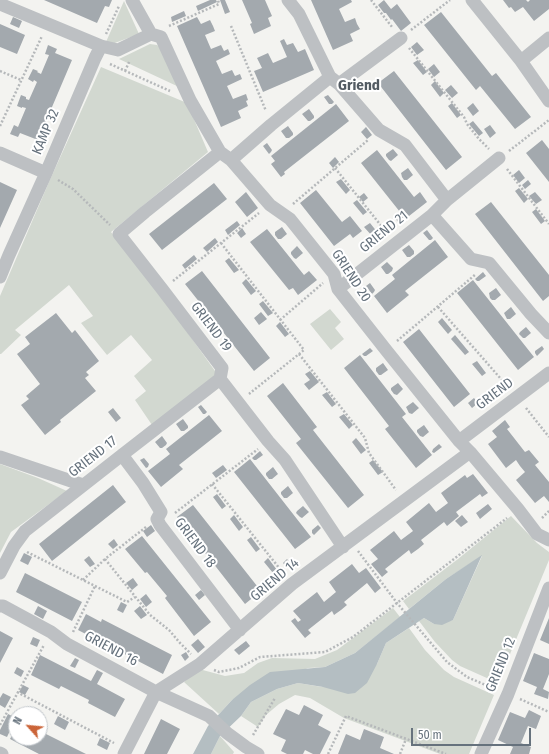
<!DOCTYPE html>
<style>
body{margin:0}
#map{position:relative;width:549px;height:754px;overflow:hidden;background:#f3f3f0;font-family:"Fira Sans Condensed",sans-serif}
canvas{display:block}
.north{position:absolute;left:8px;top:706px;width:40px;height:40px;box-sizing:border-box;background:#fff;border:1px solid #c2c7cb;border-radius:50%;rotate:297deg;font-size:11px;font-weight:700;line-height:16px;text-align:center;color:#66727d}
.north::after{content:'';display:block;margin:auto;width:14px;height:18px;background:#cb6438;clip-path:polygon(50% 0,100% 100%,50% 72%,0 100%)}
.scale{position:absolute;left:411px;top:728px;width:120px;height:18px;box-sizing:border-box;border:2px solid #66727d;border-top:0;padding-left:5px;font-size:12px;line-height:14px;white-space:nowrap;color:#66727d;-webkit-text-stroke:3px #fff;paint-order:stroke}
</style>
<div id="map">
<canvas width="549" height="754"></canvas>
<div class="north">N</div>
<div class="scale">50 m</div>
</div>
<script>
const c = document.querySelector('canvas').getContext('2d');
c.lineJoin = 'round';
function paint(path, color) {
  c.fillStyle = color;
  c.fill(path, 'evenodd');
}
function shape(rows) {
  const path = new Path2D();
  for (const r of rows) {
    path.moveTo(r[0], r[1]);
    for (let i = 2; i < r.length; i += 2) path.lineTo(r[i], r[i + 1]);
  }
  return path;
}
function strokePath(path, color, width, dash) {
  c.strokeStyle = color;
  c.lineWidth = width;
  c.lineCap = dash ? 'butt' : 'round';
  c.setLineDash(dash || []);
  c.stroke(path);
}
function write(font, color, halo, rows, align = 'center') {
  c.font = font + ' "Fira Sans Condensed",sans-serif';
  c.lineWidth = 4;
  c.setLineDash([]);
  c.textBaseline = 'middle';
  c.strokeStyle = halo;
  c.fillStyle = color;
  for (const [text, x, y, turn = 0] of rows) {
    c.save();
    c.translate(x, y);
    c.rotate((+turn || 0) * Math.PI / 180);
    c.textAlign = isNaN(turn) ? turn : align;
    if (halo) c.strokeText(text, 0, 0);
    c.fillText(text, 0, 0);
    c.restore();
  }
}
paint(shape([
 [124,1,139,34,112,44,106,42],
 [150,44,157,45,161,48,179,87,119,59],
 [101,67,187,103,208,152,111,232,170,308,215,371,215,376,152,425,135,400,146,391,134,376,152,360,131,335,107,355,81,323,93,316,69,285,15,330,21,335,1,354,0,354,0,296,49,182],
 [330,309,341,322,335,328,344,339,331,350,310,324],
 [0,464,38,478,67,491,11,532,0,553],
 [511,516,537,543,549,552,549,560,498,683,460,666,452,660,435,642,419,621,424,618,434,624,453,620,482,556,446,579,409,609,403,601,458,559],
 [393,608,400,617,355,653,325,667,308,668,232,700,219,714,184,682,199,669,225,676,244,673,258,663,272,658,315,659,337,650],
 [409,628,425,650,444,670,454,677,494,695,469,754,440,754,344,718,310,698,295,695,279,704,266,715,258,727,241,716,251,702,277,689,298,683,322,687,377,664,386,643],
 [220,736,234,752,233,754,211,754]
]), '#d2d8d0');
paint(shape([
 [482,555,453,620,442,625,434,624,424,618,386,643,377,664,367,683,355,693,348,694,323,687,298,683,277,689,251,702,241,716,220,736,211,754,193,754,208,726,232,700,250,685,270,672,325,667,355,653,446,579]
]), '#b4bec2');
paint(shape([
 [44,0,112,0,109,7,105,6,97,23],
 [210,0,216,0,217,2,198,11,196,6],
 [220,0,225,0,230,12,225,14],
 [242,0,265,0,272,16,268,18,271,26,254,34,250,24,252,23],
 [311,0,351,0,352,2,339,9,345,22,355,18,357,24,360,29,350,34,353,41,333,50],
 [384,0,391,9,397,4,411,23,401,31,392,19,391,20,386,13,384,13,378,5],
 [503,0,526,0,528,2,530,0,549,0,549,9,534,21,523,7,515,12,511,7,509,8],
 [184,11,186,16,172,22,171,17],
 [441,12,492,76,496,73,531,117,515,129,480,86,476,90,424,25],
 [13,17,22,21,19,28,10,24],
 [197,17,201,24,210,20,213,26,215,31,205,35,211,49,221,45,224,51,228,49,230,54,216,61,222,74,232,70,235,76,240,74,242,79,227,86,233,99,246,94,248,100,246,101,248,106,238,111,241,118,221,127,177,26],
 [0,24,25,35,17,54,0,47],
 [284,39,287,45,293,43,298,52,305,49,314,70,263,92,254,71,262,68,257,58,268,53,273,63,287,57,280,41],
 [417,42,424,50,417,55,411,47],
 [48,45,57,49,55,53,72,60,38,140,20,133,18,137,10,134,14,125,18,127,26,108,22,107,22,108,17,106,21,95,26,97,26,99,29,100,37,82,34,80,33,82,28,79,33,69,38,71,37,72,41,74,49,55,45,54],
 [418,60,427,72,423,75,413,63],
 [434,64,440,72,434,77,428,69],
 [394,71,462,157,446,170,378,83],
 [435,81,444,93,440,97,431,85],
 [451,85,458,93,452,98,445,90],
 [328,95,334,102,332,104,329,104,324,97],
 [452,103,461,115,457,118,448,106],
 [473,103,479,111,473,116,467,108],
 [336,104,349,121,284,172,285,174,281,177,271,164,275,161,271,156],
 [309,109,314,116,314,118,310,121,308,121,302,114],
 [473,121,483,133,479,136,469,124],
 [490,125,496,133,490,138,484,129],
 [288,126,293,133,293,135,289,138,286,138,281,131],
 [366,127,372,135,367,139,361,132],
 [542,140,549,149,549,182,526,153],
 [267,143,272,150,271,152,269,154,263,146],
 [393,149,398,155,391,161,389,160,386,156,386,154],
 [377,150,414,197,420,192,427,202,409,216,406,213,403,214,406,218,399,223,394,217,400,212,361,163],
 [335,157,339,162,333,168,329,163],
 [408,168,413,175,407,180,404,180,402,177,401,173],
 [519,170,525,178,519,183,513,175],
 [341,179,350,190,346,194,336,182],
 [528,180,531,184,525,189,522,185],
 [0,182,17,190,0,228],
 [214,183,227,199,162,250,149,234],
 [519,188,528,199,524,203,515,191],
 [316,190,342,222,350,216,362,231,353,238,350,234,334,246,300,203],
 [246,192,258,208,247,217,235,202],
 [535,192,542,200,536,204,529,196],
 [364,193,368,198,363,202,359,197],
 [357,200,367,212,363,215,353,203],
 [491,202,549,275,549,296,543,301,475,214],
 [536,209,545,221,541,224,532,212],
 [237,221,240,225,228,235,225,230],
 [370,223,378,233,373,237,364,227],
 [282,227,287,234,281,239,278,239,275,235,275,232],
 [242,228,246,234,241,238,237,233],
 [267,229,304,275,309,271,317,280,298,295,293,288,289,290,250,242],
 [427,230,433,238,431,240,429,240,423,233],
 [215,238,218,242,207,252,203,248],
 [435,240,448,257,405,291,409,295,387,313,374,296,395,279,392,275],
 [409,245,414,251,414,254,410,257,407,257,402,250],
 [297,246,303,253,296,259,294,258,291,254,291,252],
 [194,255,197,259,185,269,182,265],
 [229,258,239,270,234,273,225,261],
 [387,262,393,268,392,271,388,274,386,274,381,267],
 [202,271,270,358,254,371,185,284],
 [483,272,486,276,479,281,477,281,475,279],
 [246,279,256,291,251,295,242,283],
 [473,280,534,357,518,370,457,293],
 [370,283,375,290,374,292,372,294,366,286],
 [496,288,501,295,495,300,492,300,490,298,489,293],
 [263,301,273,313,268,316,259,304],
 [511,307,516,314,510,319,507,319,504,313],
 [261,312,267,319,259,325,254,318],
 [56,313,72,333,75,330,99,361,86,372,89,375,85,378,96,391,60,420,61,422,45,435,21,405,29,399,26,396,40,384,17,354,30,344,25,337],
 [442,318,452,330,448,334,438,322],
 [280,322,289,334,285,337,276,326],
 [526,327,531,333,525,338,523,338,519,334,520,332],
 [419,329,470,394,454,407,403,342],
 [455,335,469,352,465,355,451,339],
 [542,346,544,349,537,356,535,353,535,351],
 [370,348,373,351,366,356,364,356,362,354],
 [360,355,406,414,402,417,432,455,416,468,385,429,389,426,344,368],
 [477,361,486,373,482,376,472,364],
 [383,363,388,370,381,375,379,375,376,371,376,368],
 [310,371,319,382,309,390,304,384,310,380,305,374],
 [283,383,317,427,313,430,364,495,348,508,296,443,301,439,267,396],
 [398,383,403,389,397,395,394,394,391,390,391,388],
 [327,392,336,404,332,407,322,395],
 [474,398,478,403,472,408,468,403],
 [413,402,419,408,412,414,409,413,406,407],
 [201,405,207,412,205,414,203,414,198,407],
 [113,408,121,418,116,422,108,412],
 [344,414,353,425,349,429,339,417],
 [209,415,222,431,179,465,183,469,161,487,148,471,170,454,166,449],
 [183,419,188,426,188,428,184,431,181,431,176,424],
 [505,420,510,427,507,429,525,452,529,450,539,462,535,465,549,482,549,502,544,496,535,503,516,480,525,472,520,466,516,460,506,468,488,444,497,437,492,431],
 [424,425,429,432,423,437,420,436,417,432,417,430],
 [162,436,167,443,166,445,162,448,160,448,155,442],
 [356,438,366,450,361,454,352,442],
 [439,444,442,447,434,453,432,452,433,449],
 [260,451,263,455,256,460,254,460,252,458],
 [144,458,149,464,148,467,146,468,140,460],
 [250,459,311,537,295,549,234,472],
 [373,460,383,472,378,475,369,463],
 [223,465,227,470,216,478,212,473],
 [273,467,278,474,272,479,269,479,266,475,266,473],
 [473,474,488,493,482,497,480,494,456,512,459,516,447,526,444,522,421,540,424,544,418,549,411,554,409,550,385,569,388,572,382,577,371,564,378,559,370,550,394,531,401,540,413,531,406,522,429,503,436,512,448,503,441,493,465,475,467,478],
 [113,485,126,502,52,561,39,544],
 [288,486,293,493,287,498,284,498,281,494,281,492],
 [217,494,226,506,222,509,213,497],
 [488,504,492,509,480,519,476,513],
 [193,505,261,591,245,604,177,517],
 [303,506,309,512,302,518,300,517,296,513,297,511],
 [234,515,243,527,239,531,230,519],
 [462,515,468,522,461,527,455,521],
 [151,525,155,531,147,537,143,531],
 [318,525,321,528,314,535,312,533,312,530],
 [142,536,211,622,194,636,165,598,167,596,147,572,145,573,125,549],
 [251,537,260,549,256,552,247,540],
 [114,539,118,545,113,549,108,544],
 [24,553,32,557,28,565,20,561],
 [89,556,95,564,90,567,84,560],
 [268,558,277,570,273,573,264,562],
 [287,559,292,565,288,568,283,563],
 [352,564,359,573,366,568,381,588,375,593,367,583,344,602,347,605,341,610,334,615,332,611,308,630,311,633,305,638,291,621,295,618,298,622,301,620,293,611,317,592,324,602,336,592,329,582],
 [25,573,82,602,72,621,16,592],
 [133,578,138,585,132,590,126,583],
 [201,590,205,595,199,600,195,595],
 [146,594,152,602,146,607,140,599],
 [121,602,127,605,123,613,117,610],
 [38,606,47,611,43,619,34,614],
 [140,606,147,615,141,619,134,611],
 [86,614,101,622,102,619,172,655,163,674,78,630],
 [549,618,549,644,540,640],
 [0,631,13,638,0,663],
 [33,637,40,640,37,647,30,644],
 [198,639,205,647,198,653,191,645],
 [246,641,250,646,239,655,234,650],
 [186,652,189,657,185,661,181,655],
 [534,653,549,659,549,674,543,689,549,692,548,699,534,694,537,687,523,681],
 [40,655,91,681,97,670,103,673,97,684,125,699,115,717,88,703,89,700,61,686,59,689,31,675],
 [75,658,79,660,75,668,70,666],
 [17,667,24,671,21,677,14,673],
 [23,685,29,688,25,695,19,692],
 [3,693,11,697,5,708,0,705,0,698],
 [304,705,323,715,318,725,331,732,320,754,313,754,305,750,303,754,287,754,281,751,286,740,273,734,286,709,299,715],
 [529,710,541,716,536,729,528,726,521,743,531,747,529,754,510,754,513,747,498,740,510,712,525,718],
 [8,714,16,718,7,737,0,734,0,730],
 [58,716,69,722,65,730,54,724],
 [161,719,180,729,167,754,144,754],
 [16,727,16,738,40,738,40,731,86,754,39,754,10,739],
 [364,729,384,737,380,748,394,754,338,754,346,734,360,740],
 [100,738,110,743,107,750,97,745]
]), '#a3a9ae');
strokePath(shape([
 [371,0,392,27],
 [169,26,219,4,218,0],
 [231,26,266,111],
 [411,30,450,0],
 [106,34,119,6],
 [409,48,464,117,467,124,479,139,489,149],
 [110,64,170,91],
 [0,71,21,80],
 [125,71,130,60],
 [0,126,42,36],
 [509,151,549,120],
 [335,168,387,233],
 [507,169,549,224],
 [58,180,73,189,110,225],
 [293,204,368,140],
 [221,243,304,350,249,394],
 [173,281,259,213],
 [438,307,508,387],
 [280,320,323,283],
 [397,341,476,274],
 [299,354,365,438,369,453,396,490],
 [526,408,549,437],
 [212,484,284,574],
 [175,513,258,449],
 [542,518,549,511],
 [146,527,105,559,150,615,169,630,180,643,191,654],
 [358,551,397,603,447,662,467,677,495,689],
 [27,552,127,602,135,597],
 [83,580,105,559],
 [73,632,95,586],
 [214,670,219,672,239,668,260,657,325,652,353,637,507,518],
 [17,692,114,743],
 [520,699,549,712],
 [0,725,44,645],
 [253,735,275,698],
 [328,754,346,716,446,754],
 [400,754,406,739]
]), '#b5b8ba', 2.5, [2, 2]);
strokePath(shape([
 [132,0,151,34,161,37,190,100,220,152,231,160,270,205,290,219,334,274,338,289,386,350,459,441,470,452,518,509,537,534,549,540],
 [288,0,299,14,330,77,339,84,379,130,405,145,447,200,432,215,471,259,489,263,531,314,549,333],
 [472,0,521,61,549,101],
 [0,4,101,46,118,50,151,34],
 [521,61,549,38],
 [339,84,401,38],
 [220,152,145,212,119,234,162,289,222,368,220,379,268,441,285,460,343,547],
 [0,153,46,173],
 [231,160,271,125,330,77],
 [447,200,499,158],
 [0,277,9,255,46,173,95,58,101,46],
 [338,289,432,215],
 [459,441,549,373],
 [122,455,143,483,161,512,157,519,160,525,240,630],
 [0,457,83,485],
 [0,573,14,546,25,531,122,455,220,379],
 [0,606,3,606,51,632,67,644,156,692,209,716,227,733,246,747,258,754],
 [0,753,2,754],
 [124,754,156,692,200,664,292,584,470,452],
 [481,754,508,694,549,588]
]), '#bdc0c3', 13);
write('14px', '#66727d', '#fff', [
 ["KAMP 32",46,132,-67],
 ["GRIEND 21",384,232,-39],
 ["GRIEND 20",351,276,57],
 ["GRIEND 19",211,327,53],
 ["GRIEND",495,394,-37],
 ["GRIEND 17",93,457,-38],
 ["GRIEND 18",195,543,53],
 ["GRIEND 14",275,580,-40],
 ["GRIEND 16",111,649,28],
 ["GRIEND 12",501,665,-68]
]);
write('bold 15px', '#535b63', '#fff', [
 ["Griend",359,86]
]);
</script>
